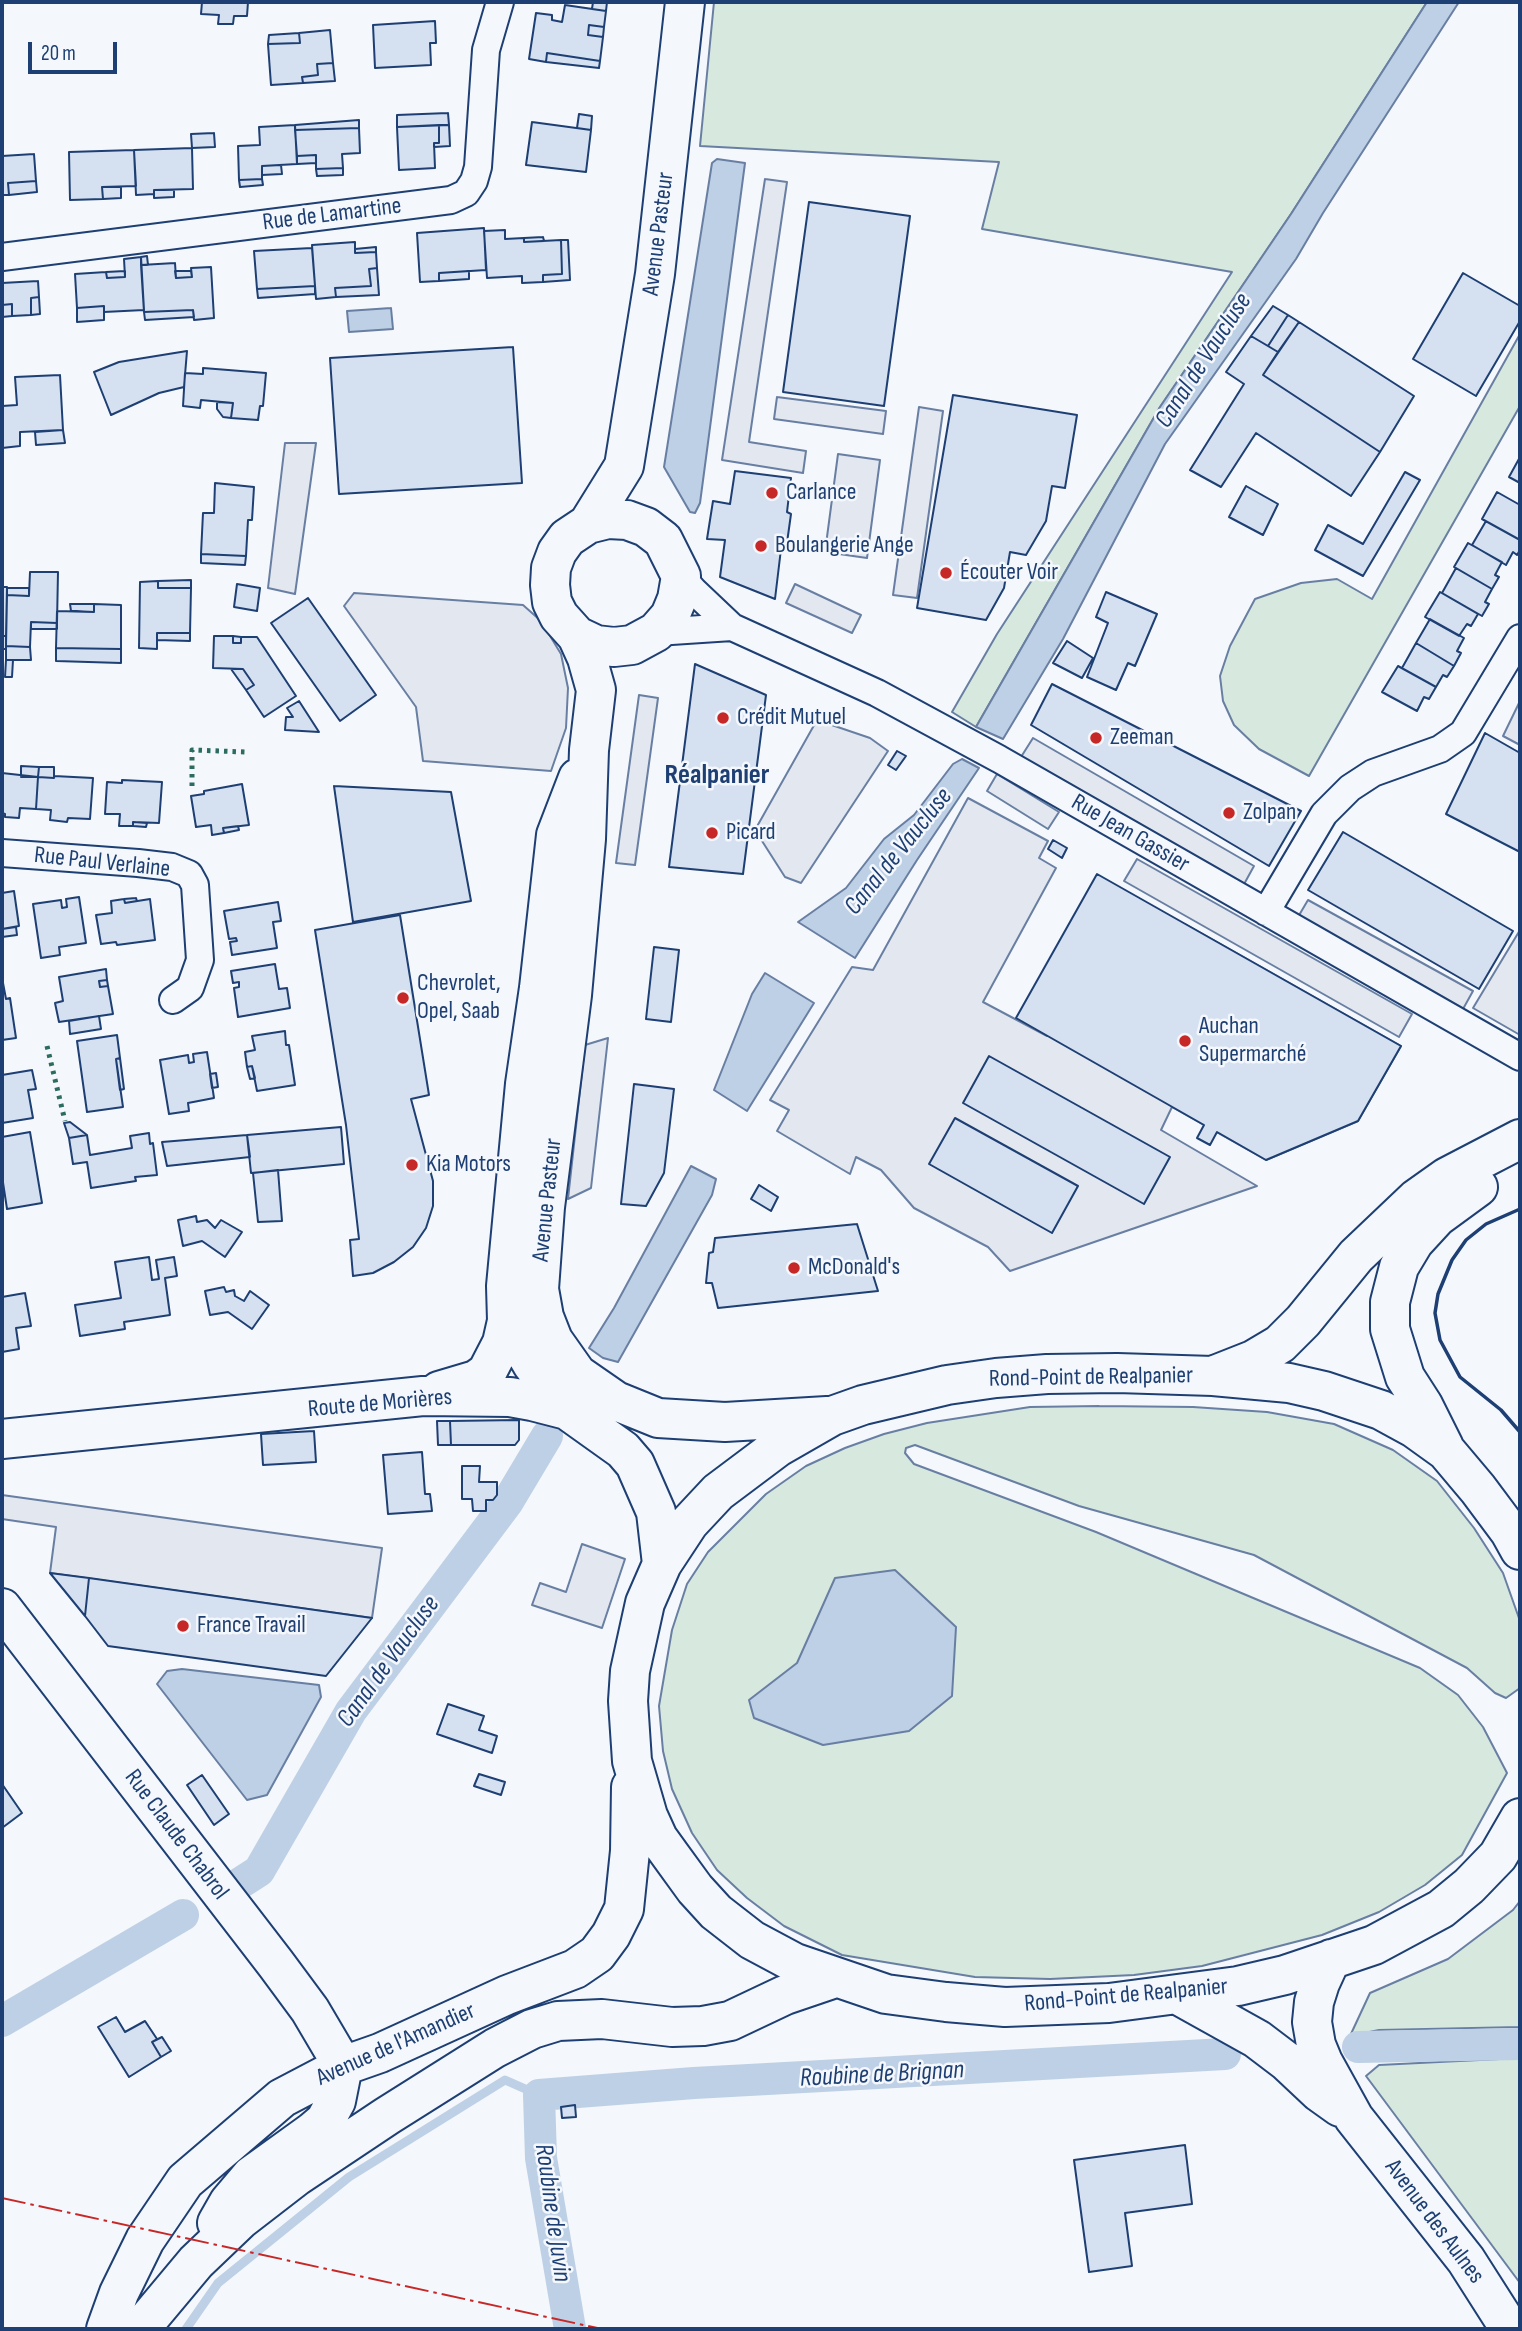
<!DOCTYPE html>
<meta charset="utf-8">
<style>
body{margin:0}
#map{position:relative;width:1522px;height:2331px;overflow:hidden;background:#f4f7fb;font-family:"Sofia Sans Condensed",sans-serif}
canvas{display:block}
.frame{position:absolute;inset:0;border:4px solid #1d3f73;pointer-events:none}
.scale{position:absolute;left:28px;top:42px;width:89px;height:32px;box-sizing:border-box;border:4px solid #1d3f73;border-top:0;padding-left:9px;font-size:21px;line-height:24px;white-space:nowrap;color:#1d3f73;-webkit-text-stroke:5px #f4f7fb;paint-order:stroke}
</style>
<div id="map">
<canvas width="1522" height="2331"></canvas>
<div class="frame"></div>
<div class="scale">20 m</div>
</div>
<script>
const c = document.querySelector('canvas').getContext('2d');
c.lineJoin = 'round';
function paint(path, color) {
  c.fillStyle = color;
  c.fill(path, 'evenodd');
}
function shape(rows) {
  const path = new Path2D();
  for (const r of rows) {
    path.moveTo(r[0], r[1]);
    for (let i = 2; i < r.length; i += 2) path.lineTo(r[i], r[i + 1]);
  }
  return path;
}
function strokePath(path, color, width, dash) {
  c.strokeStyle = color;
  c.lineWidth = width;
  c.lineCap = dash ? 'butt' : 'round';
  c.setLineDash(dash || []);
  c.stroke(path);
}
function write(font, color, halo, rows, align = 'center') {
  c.font = font + ' "Sofia Sans Condensed",sans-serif';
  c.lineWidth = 5;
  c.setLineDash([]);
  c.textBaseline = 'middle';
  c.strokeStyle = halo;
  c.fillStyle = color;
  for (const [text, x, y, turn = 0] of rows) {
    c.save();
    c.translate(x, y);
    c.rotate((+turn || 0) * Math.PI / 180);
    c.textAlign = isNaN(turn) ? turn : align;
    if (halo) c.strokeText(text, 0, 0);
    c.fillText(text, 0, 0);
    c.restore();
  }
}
const green = shape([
 [714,2,1427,2,1291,214,1160,407,976,727,952,712,997,634,1232,272,982,229,999,162,700,146,714,2],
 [1520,334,1520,406,1309,776,1259,749,1234,725,1223,701,1220,676,1230,646,1255,599,1301,583,1337,579,1372,599,1520,334],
 [1099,1406,1193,1407,1267,1412,1334,1424,1393,1450,1437,1481,1474,1528,1503,1573,1520,1621,1520,1688,1506,1698,1495,1693,1467,1668,1254,1555,1079,1506,915,1445,906,1448,905,1453,914,1464,1096,1532,1420,1668,1458,1695,1483,1727,1507,1773,1462,1855,1425,1885,1379,1912,1322,1935,1202,1966,1134,1975,1050,1979,975,1977,842,1955,784,1926,747,1898,717,1870,692,1833,672,1789,663,1751,659,1706,672,1630,687,1584,708,1552,766,1494,806,1466,845,1448,884,1434,927,1423,1030,1407,1099,1406],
 [1520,1901,1520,2027,1379,2030,1350,2036,1370,1993,1448,1959,1513,1910,1520,1901],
 [1520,2058,1520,2283,1366,2076,1379,2065,1520,2058]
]);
paint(green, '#d7e8df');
strokePath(green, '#687fa3', 2);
const parking = shape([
 [765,179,787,182,749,442,806,451,803,473,722,460,765,179],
 [777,397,886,411,883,434,774,419,777,397],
 [919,407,943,411,917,598,893,595,919,407],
 [285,443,316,443,295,594,268,588,285,443],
 [838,454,880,460,867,558,825,552,838,454],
 [795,584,861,615,852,633,786,603,795,584],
 [354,593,523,605,541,621,561,654,568,688,566,728,551,771,423,761,416,707,344,606,354,593],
 [639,695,658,698,635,865,616,863,639,695],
 [1520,701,1520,745,1503,736,1520,701],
 [817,720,870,738,888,751,801,883,785,877,755,830,817,720],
 [1033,738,1254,866,1243,886,1021,757,1033,738],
 [997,774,1059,812,1048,829,987,791,997,774],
 [968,798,1048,841,1039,858,1056,868,983,1002,1047,1036,1107,933,1185,924,1401,1046,1358,1121,1266,1160,1172,1107,1161,1130,1257,1186,1010,1271,988,1247,914,1208,881,1170,856,1157,850,1174,777,1131,789,1110,770,1100,852,967,873,970,968,798],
 [1137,859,1412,1014,1399,1037,1124,881,1137,859],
 [1308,900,1473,991,1463,1009,1298,917,1308,900],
 [1520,930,1520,1035,1473,1008,1520,930],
 [608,1038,591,1188,568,1199,585,1045,608,1038],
 [2,1495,382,1548,372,1618,50,1573,56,1527,2,1519,2,1495],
 [582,1544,625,1559,602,1628,532,1605,540,1583,566,1592,582,1544]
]);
paint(parking, '#e3e8f0');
strokePath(parking, '#687fa3', 2);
const water = shape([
 [1427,2,1459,2,1323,213,1296,259,1165,444,1063,639,1003,739,976,727,1160,407,1291,214,1427,2],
 [717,159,745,163,700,503,695,513,690,512,664,467,712,163,717,159],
 [391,308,393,329,349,332,347,311,391,308],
 [962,759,979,768,917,860,855,958,798,922,846,888,884,839,914,815,953,764,962,759],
 [765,973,814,1003,747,1111,714,1090,752,994,765,973],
 [691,1166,716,1179,712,1195,618,1362,603,1358,589,1348,614,1308,691,1166],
 [895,1570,956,1627,952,1696,909,1731,823,1745,754,1718,749,1700,797,1663,835,1578,895,1570],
 [182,1669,319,1685,321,1697,267,1795,247,1800,157,1684,167,1671,182,1669]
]);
paint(water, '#bed0e5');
strokePath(water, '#687fa3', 2);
strokePath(shape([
 [186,2329,218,2283,349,2177,505,2080,539,2095]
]), '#bed0e5', 9);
strokePath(shape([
 [234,1887,259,1871,351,1711,507,1503,547,1436],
 [2,2021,183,1915],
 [1358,2047,1520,2044],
 [570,2329,541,2158,539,2095,694,2083,1225,2054]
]), '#bed0e5', 32);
const building = shape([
 [202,2,248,2,247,16,234,16,233,24,218,24,219,15,201,14,202,2],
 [593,2,607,2,606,11,592,9,593,2],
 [565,5,606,11,604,27,589,25,588,35,603,37,600,61,547,53,546,62,529,59,536,13,552,15,552,20,562,22,565,5],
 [435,21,436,43,430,43,431,65,375,68,373,25,435,21],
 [589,25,604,27,603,37,588,35,589,25],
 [330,30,333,63,317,64,318,75,302,77,303,83,271,85,268,44,300,43,299,33,330,30],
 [299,33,300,43,268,44,269,35,299,33],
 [547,53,600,61,599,68,546,62,547,53],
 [333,63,335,81,303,83,302,77,318,75,317,64,333,63],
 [448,113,449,125,397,127,397,115,448,113],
 [579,114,592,116,591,130,577,128,579,114],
 [359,120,359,128,295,130,295,125,359,120],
 [532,122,591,130,586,172,526,165,532,122],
 [295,125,297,164,262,166,262,179,239,180,238,146,260,145,259,127,295,125],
 [439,125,449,125,450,146,434,147,434,143,439,143,439,125],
 [439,125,439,143,434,143,435,168,399,170,397,127,439,125],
 [359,128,360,153,342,154,343,168,316,169,316,155,297,156,295,130,359,128],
 [214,133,215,147,192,148,191,134,214,133],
 [192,148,193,189,154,190,154,194,136,195,134,150,192,148],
 [134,150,136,186,102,187,103,199,70,200,69,152,134,150],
 [34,154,36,181,8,183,9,195,2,195,2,156,34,154],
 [316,155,316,163,297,164,297,156,316,155],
 [281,165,282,174,262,175,262,166,281,165],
 [343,168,343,175,317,176,316,169,343,168],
 [262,179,263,185,240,187,239,180,262,179],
 [36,181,37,192,9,195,8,183,36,181],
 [102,187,121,187,121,198,103,199,102,187],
 [154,190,174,190,174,197,154,198,154,190],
 [809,202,910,216,884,406,783,392,809,202],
 [484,228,486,270,439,273,439,281,420,282,417,233,484,228],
 [505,230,505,239,524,238,524,242,561,240,562,274,543,275,543,282,522,283,522,276,487,278,484,231,505,230],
 [543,237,544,241,524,242,524,238,543,237],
 [561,240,568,240,570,280,543,282,543,275,562,274,561,240],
 [355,242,355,253,376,252,377,268,369,269,371,286,335,288,336,297,316,299,312,245,355,242],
 [376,247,376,252,355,253,355,249,376,247],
 [312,248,315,286,257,289,254,251,312,248],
 [147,256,148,265,141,265,141,257,147,256],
 [141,257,144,310,104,312,104,306,77,308,75,274,106,272,107,278,125,277,124,259,141,257],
 [175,263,176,278,192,277,191,268,211,267,214,318,194,320,193,310,144,312,141,265,175,263],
 [377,268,379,295,336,297,335,288,371,286,369,269,377,268],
 [125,271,125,277,107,278,106,272,125,271],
 [175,271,191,271,192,277,176,278,175,271],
 [469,271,469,279,439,281,439,273,469,271],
 [1463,273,1520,306,1520,321,1476,396,1413,359,1463,273],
 [38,281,39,297,31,298,31,315,12,316,12,304,2,305,2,283,38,281],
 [315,286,315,294,258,298,257,289,315,286],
 [39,297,40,314,31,315,31,298,39,297],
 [12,304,12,316,2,317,2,305,12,304],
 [104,306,104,320,77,322,77,308,104,306],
 [1273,306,1288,315,1268,346,1251,336,1273,306],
 [193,310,194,317,145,320,144,312,193,310],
 [1288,315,1299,322,1278,352,1268,346,1288,315],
 [1299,322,1414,396,1380,452,1263,375,1299,322],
 [1251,336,1278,352,1263,375,1380,452,1351,496,1256,433,1221,487,1190,470,1244,384,1226,372,1251,336],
 [513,347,522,483,339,494,330,358,513,347],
 [187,351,184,387,159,393,111,415,94,372,119,362,187,351],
 [203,368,266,373,263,406,260,406,258,420,231,418,233,403,201,400,200,408,183,406,185,373,203,374,203,368],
 [60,375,63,430,20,432,20,446,2,448,2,406,17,405,15,377,60,375],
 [953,395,1077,415,1065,488,1052,486,1046,521,1026,555,1010,552,1004,588,986,620,917,608,953,395],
 [217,402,233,403,231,418,223,417,217,409,217,402],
 [63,430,65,443,36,445,35,432,63,430],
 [1520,457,1520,483,1509,477,1520,457],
 [735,471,791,478,787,512,791,514,786,550,781,549,775,599,720,577,725,540,707,539,713,501,730,504,735,471],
 [1405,472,1420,480,1363,576,1315,550,1328,525,1363,544,1405,472],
 [215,483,254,487,252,520,248,520,246,556,201,554,203,513,214,513,215,483],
 [1246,486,1278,504,1263,535,1229,517,1246,486],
 [1497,492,1520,505,1520,540,1482,519,1497,492],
 [1486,521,1520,540,1520,550,1517,555,1513,552,1506,565,1472,545,1486,521],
 [1468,543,1502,562,1495,575,1499,577,1492,589,1454,567,1468,543],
 [201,554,246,556,245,565,201,563,201,554],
 [1456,568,1492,589,1485,602,1489,604,1482,616,1442,593,1456,568],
 [30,572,58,572,57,623,31,622,30,647,6,646,7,595,29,596,30,572],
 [191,580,191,588,158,588,158,581,191,580],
 [158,581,158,588,191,588,190,633,157,633,157,649,139,648,140,582,158,581],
 [237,584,260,588,257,611,234,607,237,584],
 [2,587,7,587,6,636,2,636,2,587],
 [7,588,29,588,29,596,7,595,7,588],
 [1106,592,1157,614,1135,666,1128,663,1116,690,1087,677,1108,623,1096,617,1106,592],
 [1440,592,1478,614,1471,626,1467,624,1459,636,1425,617,1440,592],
 [308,598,376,695,340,721,271,623,308,598],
 [70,604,94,604,94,612,71,611,70,604],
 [94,604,121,605,121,649,56,648,57,611,94,612,94,604],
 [1430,619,1464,638,1457,651,1461,653,1454,666,1416,643,1430,619],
 [31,622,57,623,57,629,31,629,31,622],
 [157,633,190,633,190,641,157,640,157,633],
 [2,636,6,636,6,649,2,649,2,636],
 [214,636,233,636,233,643,241,643,241,637,257,637,296,696,264,717,246,690,254,685,243,669,213,668,214,636],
 [233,636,241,637,241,643,233,643,233,636],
 [1067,641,1093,658,1082,678,1053,663,1067,641],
 [1416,643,1454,666,1447,677,1443,675,1436,687,1402,668,1416,643],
 [6,646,30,647,31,660,6,660,6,646],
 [56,648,121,649,121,663,56,661,56,648],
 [6,660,13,660,12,677,5,677,6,660],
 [695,664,766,695,743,874,669,867,695,664],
 [1398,666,1436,687,1429,699,1424,697,1417,711,1382,692,1398,666],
 [231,669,243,669,254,685,246,690,231,669],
 [1052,684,1301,811,1269,866,1031,725,1052,684],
 [299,701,319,732,285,730,286,717,293,717,287,708,299,701],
 [1485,733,1520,753,1520,852,1446,814,1485,733],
 [897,751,906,756,896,770,888,765,897,751],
 [21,766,39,767,38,777,21,777,21,766],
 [39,767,54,767,54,778,38,777,39,767],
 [2,773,38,777,36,809,20,808,19,818,5,817,5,814,2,813,2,773],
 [54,776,93,778,90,819,68,818,67,822,50,820,51,810,36,809,38,777,54,778,54,776],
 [122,780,162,782,159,823,133,822,133,826,119,826,120,814,105,814,107,782,122,783,122,780],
 [242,784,249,825,223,828,224,833,212,835,211,825,196,827,191,796,204,794,204,791,242,784],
 [334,786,451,792,471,901,353,922,334,786],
 [133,822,147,823,146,827,133,826,133,822],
 [238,826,239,830,224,833,223,828,238,826],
 [1343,832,1513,931,1479,989,1308,890,1343,832],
 [1053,840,1067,848,1062,858,1048,849,1053,840],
 [1097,874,1401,1046,1358,1121,1266,1160,1217,1132,1210,1145,1197,1138,1204,1125,1016,1018,1097,874],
 [14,891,19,926,2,929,2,893,14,891],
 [79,897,86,943,59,947,60,955,41,958,33,904,61,900,62,908,67,907,66,899,79,897],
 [136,898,137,901,125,903,124,899,136,898],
 [124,899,125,903,150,899,155,940,117,945,116,942,101,944,96,915,112,913,111,901,124,899],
 [278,902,281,921,273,922,277,948,232,955,230,942,237,941,236,938,229,939,224,911,278,902],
 [400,915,429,1095,411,1099,433,1181,433,1206,426,1228,413,1247,394,1262,373,1273,353,1276,350,1240,359,1239,346,1125,315,930,400,915],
 [16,927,17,935,2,937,2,929,16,927],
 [654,947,679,950,671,1022,646,1019,654,947],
 [275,964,279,989,287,988,290,1008,238,1017,234,988,239,987,239,982,233,983,231,971,275,964],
 [106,969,107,980,99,981,100,987,108,986,113,1014,59,1022,55,1003,63,1001,59,977,106,969],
 [107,980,108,986,100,987,99,981,107,980],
 [3,983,6,999,10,998,16,1038,2,1040,3,983],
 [99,1016,101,1029,70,1034,69,1021,99,1016],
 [285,1031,286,1045,289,1045,295,1085,257,1091,252,1066,247,1067,245,1052,255,1050,252,1036,285,1031],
 [117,1035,120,1058,116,1059,123,1107,87,1112,77,1041,117,1035],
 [207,1052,214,1098,188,1103,189,1111,169,1114,160,1060,188,1055,189,1063,194,1062,193,1054,207,1052],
 [989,1056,1170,1157,1144,1204,963,1103,989,1056],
 [120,1058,124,1089,120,1090,116,1059,120,1058],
 [252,1066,255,1078,250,1079,247,1067,252,1066],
 [32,1070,36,1089,28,1090,33,1118,2,1123,2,1075,32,1070],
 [216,1073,218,1087,212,1088,210,1074,216,1073],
 [634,1084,674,1089,664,1173,646,1206,621,1204,634,1084],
 [955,1118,1078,1186,1052,1233,929,1164,955,1118],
 [70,1122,87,1135,69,1138,64,1123,70,1122],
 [341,1127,344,1164,251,1173,247,1135,341,1127],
 [30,1132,42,1203,7,1209,2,1176,2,1137,30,1132],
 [149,1133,150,1144,153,1143,157,1175,135,1177,136,1181,91,1188,87,1162,73,1164,69,1138,87,1135,90,1155,132,1148,130,1136,149,1133],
 [247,1135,250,1157,167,1166,162,1142,247,1135],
 [278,1170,282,1221,258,1222,253,1173,278,1170],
 [759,1185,778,1197,771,1211,751,1199,759,1185],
 [196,1216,197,1222,207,1220,215,1228,221,1220,242,1232,225,1257,202,1241,183,1246,178,1220,196,1216],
 [857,1224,878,1291,718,1308,712,1283,706,1283,709,1253,713,1252,715,1238,857,1224],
 [149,1257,152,1280,159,1279,156,1260,174,1257,177,1276,165,1278,170,1315,124,1322,125,1329,80,1336,75,1305,121,1298,115,1262,149,1257],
 [224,1287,226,1292,234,1290,235,1296,244,1301,250,1291,269,1305,252,1329,228,1312,210,1315,205,1291,224,1287],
 [25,1293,31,1326,16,1328,19,1349,2,1352,2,1297,25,1293],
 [519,1420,519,1440,515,1445,451,1445,450,1421,519,1420],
 [437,1421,450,1421,451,1445,438,1445,437,1421],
 [314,1431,316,1462,263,1465,261,1434,314,1431],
 [422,1452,425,1494,430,1494,432,1511,388,1514,383,1455,422,1452],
 [462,1466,480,1466,479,1482,497,1482,497,1495,493,1500,486,1500,486,1511,473,1511,472,1499,462,1499,462,1466],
 [50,1573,89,1578,85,1616,50,1573],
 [89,1578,372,1618,326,1676,108,1646,85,1616,89,1578],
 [448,1704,484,1716,479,1730,497,1736,492,1753,437,1734,448,1704],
 [479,1774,505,1782,501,1795,474,1786,479,1774],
 [202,1775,229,1814,214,1825,187,1785,202,1775],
 [2,1784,22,1813,2,1828,2,1784],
 [116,2017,125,2032,145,2021,157,2039,152,2042,161,2057,129,2077,98,2027,116,2017],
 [162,2037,171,2051,161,2057,152,2042,162,2037],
 [575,2105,576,2117,562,2118,561,2107,575,2105],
 [1185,2145,1192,2204,1125,2213,1132,2266,1089,2272,1074,2160,1185,2145]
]);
paint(building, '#d5e0f0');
strokePath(building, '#1d3f73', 2);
const street = shape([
 [2,257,451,200,466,193,474,181,478,167,486,50,500,2],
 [681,576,694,591,732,627,877,693,999,759,1520,1057],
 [656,632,732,627],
 [2,853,138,863,172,867,189,874,195,885,200,960,190,988,173,1000],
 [1266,912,1324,814,1350,788,1373,773,1440,749,1463,733,1520,638]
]);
const secondary = shape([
 [608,519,627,520,646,527,663,540,681,576,677,599,670,616,656,632,632,645,614,647,596,645,577,636,559,616,552,602,550,585,551,568,557,552,567,538,588,524,608,519],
 [588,524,624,466,655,274,685,2],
 [577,636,587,658,596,690,589,750,586,839,572,995,545,1207,539,1289,544,1317,553,1340,577,1374,616,1401,658,1418,725,1422,827,1416],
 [507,1321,532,1364,567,1410],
 [1215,1375,1253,1360,1280,1344,1303,1321,1356,1256,1416,1199,1447,1177,1520,1139],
 [439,1391,476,1380,487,1372,502,1343,507,1321,506,1286,525,1084,539,988,556,835,578,778],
 [2,1439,423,1396,510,1397,532,1401,567,1410,623,1450,635,1464,656,1512,662,1564],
 [1444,1447,1423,1405,1405,1377,1390,1329,1390,1302,1399,1267,1414,1242,1437,1217,1478,1187],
 [1520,1550,1510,1532,1478,1489,1446,1451,1414,1428,1381,1410,1324,1391,1289,1383,1213,1376,1117,1373,1047,1374,996,1378,947,1385,863,1405,832,1416,778,1447,718,1492,689,1523,662,1564,645,1603,630,1671,628,1701,632,1761,648,1816,658,1838,671,1856,695,1889,716,1912,752,1940,795,1963,886,1994,946,2002,1005,2007,1109,2003,1238,1986,1285,1975,1374,1945,1441,1909,1469,1886,1498,1856,1520,1818],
 [2,1608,276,1964,310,2010,343,2066],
 [1331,1959,1320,1983,1314,2002,1312,2022,1316,2045,1323,2062,1354,2118,1466,2260,1510,2329],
 [1178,1995,1257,2039,1286,2061,1319,2092,1340,2107],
 [217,2223,229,2202,251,2176,312,2132,325,2121,336,2101,343,2066],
 [106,2329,119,2293,145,2240,185,2181,282,2098,343,2066,380,2053,507,1995,575,1969,597,1954,611,1935,624,1909,630,1851,631,1787],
 [140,2329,196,2262,240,2220,297,2176,387,2116,495,2048,532,2029,558,2021,602,2019,672,2027,703,2026,730,2021,785,1995,835,1978]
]);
strokePath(street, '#1d3f73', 30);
strokePath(secondary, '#1d3f73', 42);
strokePath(street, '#f4f7fb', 26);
strokePath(secondary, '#f4f7fb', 38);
strokePath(shape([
 [192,786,192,750,246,752],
 [47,1046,65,1121]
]), '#2c6c60', 5, [3.5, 5]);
strokePath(shape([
 [1520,1209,1486,1224,1466,1240,1452,1260,1438,1294,1435,1313,1440,1340,1460,1377,1501,1410,1520,1432]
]), '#1d3f73', 3.5);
strokePath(shape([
 [2,2198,602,2329]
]), '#c62828', 2, [24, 5, 3.5, 5]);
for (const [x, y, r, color] of [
 [772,493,7,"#c62828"],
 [761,546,7,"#c62828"],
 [946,573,7,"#c62828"],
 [723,718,7,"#c62828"],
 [1096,738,7,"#c62828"],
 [1229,813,7,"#c62828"],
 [712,833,7,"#c62828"],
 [403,998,7,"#c62828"],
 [1185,1041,7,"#c62828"],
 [412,1165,7,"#c62828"],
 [794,1268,7,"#c62828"],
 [183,1626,7,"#c62828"]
]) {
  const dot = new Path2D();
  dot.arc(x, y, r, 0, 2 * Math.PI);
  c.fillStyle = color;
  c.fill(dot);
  strokePath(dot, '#f4f7fb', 2.5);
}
write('24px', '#1d3f73', '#f4f7fb', [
 ["Rue de Lamartine",332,215,-7],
 ["Avenue Pasteur",659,234,-83],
 ["Rue Jean Gassier",1130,834,30],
 ["Rue Paul Verlaine",102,863,6],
 ["Avenue Pasteur",548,1200,-84],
 ["Rond-Point de Realpanier",1091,1378,-1],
 ["Route de Morières",380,1404,-5],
 ["Rue Claude Chabrol",176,1835,53],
 ["Rond-Point de Realpanier",1126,1996,-5],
 ["Avenue de l'Amandier",396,2045,-24],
 ["Avenue des Aulnes",1434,2222,53]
]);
write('24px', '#1d3f73', '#f4f7fb', [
 ["Carlance",786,493],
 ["Boulangerie Ange",775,546],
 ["Écouter Voir",960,573],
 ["Crédit Mutuel",737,718],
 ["Zeeman",1110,738],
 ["Zolpan",1243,813],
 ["Picard",726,833],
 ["Chevrolet,",417,984],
 ["Opel, Saab",417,1012],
 ["Auchan",1199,1027],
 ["Supermarché",1199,1055],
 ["Kia Motors",426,1165],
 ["McDonald's",808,1268],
 ["France Travail",197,1626]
], 'left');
write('italic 26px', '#1d3f73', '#f4f7fb', [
 ["Canal de Vaucluse",1204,361,-57],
 ["Canal de Vaucluse",899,852,-51],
 ["Canal de Vaucluse",389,1662,-54],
 ["Roubine de Brignan",882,2075,-3],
 ["Roubine de Juvin",552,2213,82]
]);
write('bold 28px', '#1d3f73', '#f4f7fb', [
 ["Réalpanier",717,776]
]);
</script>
